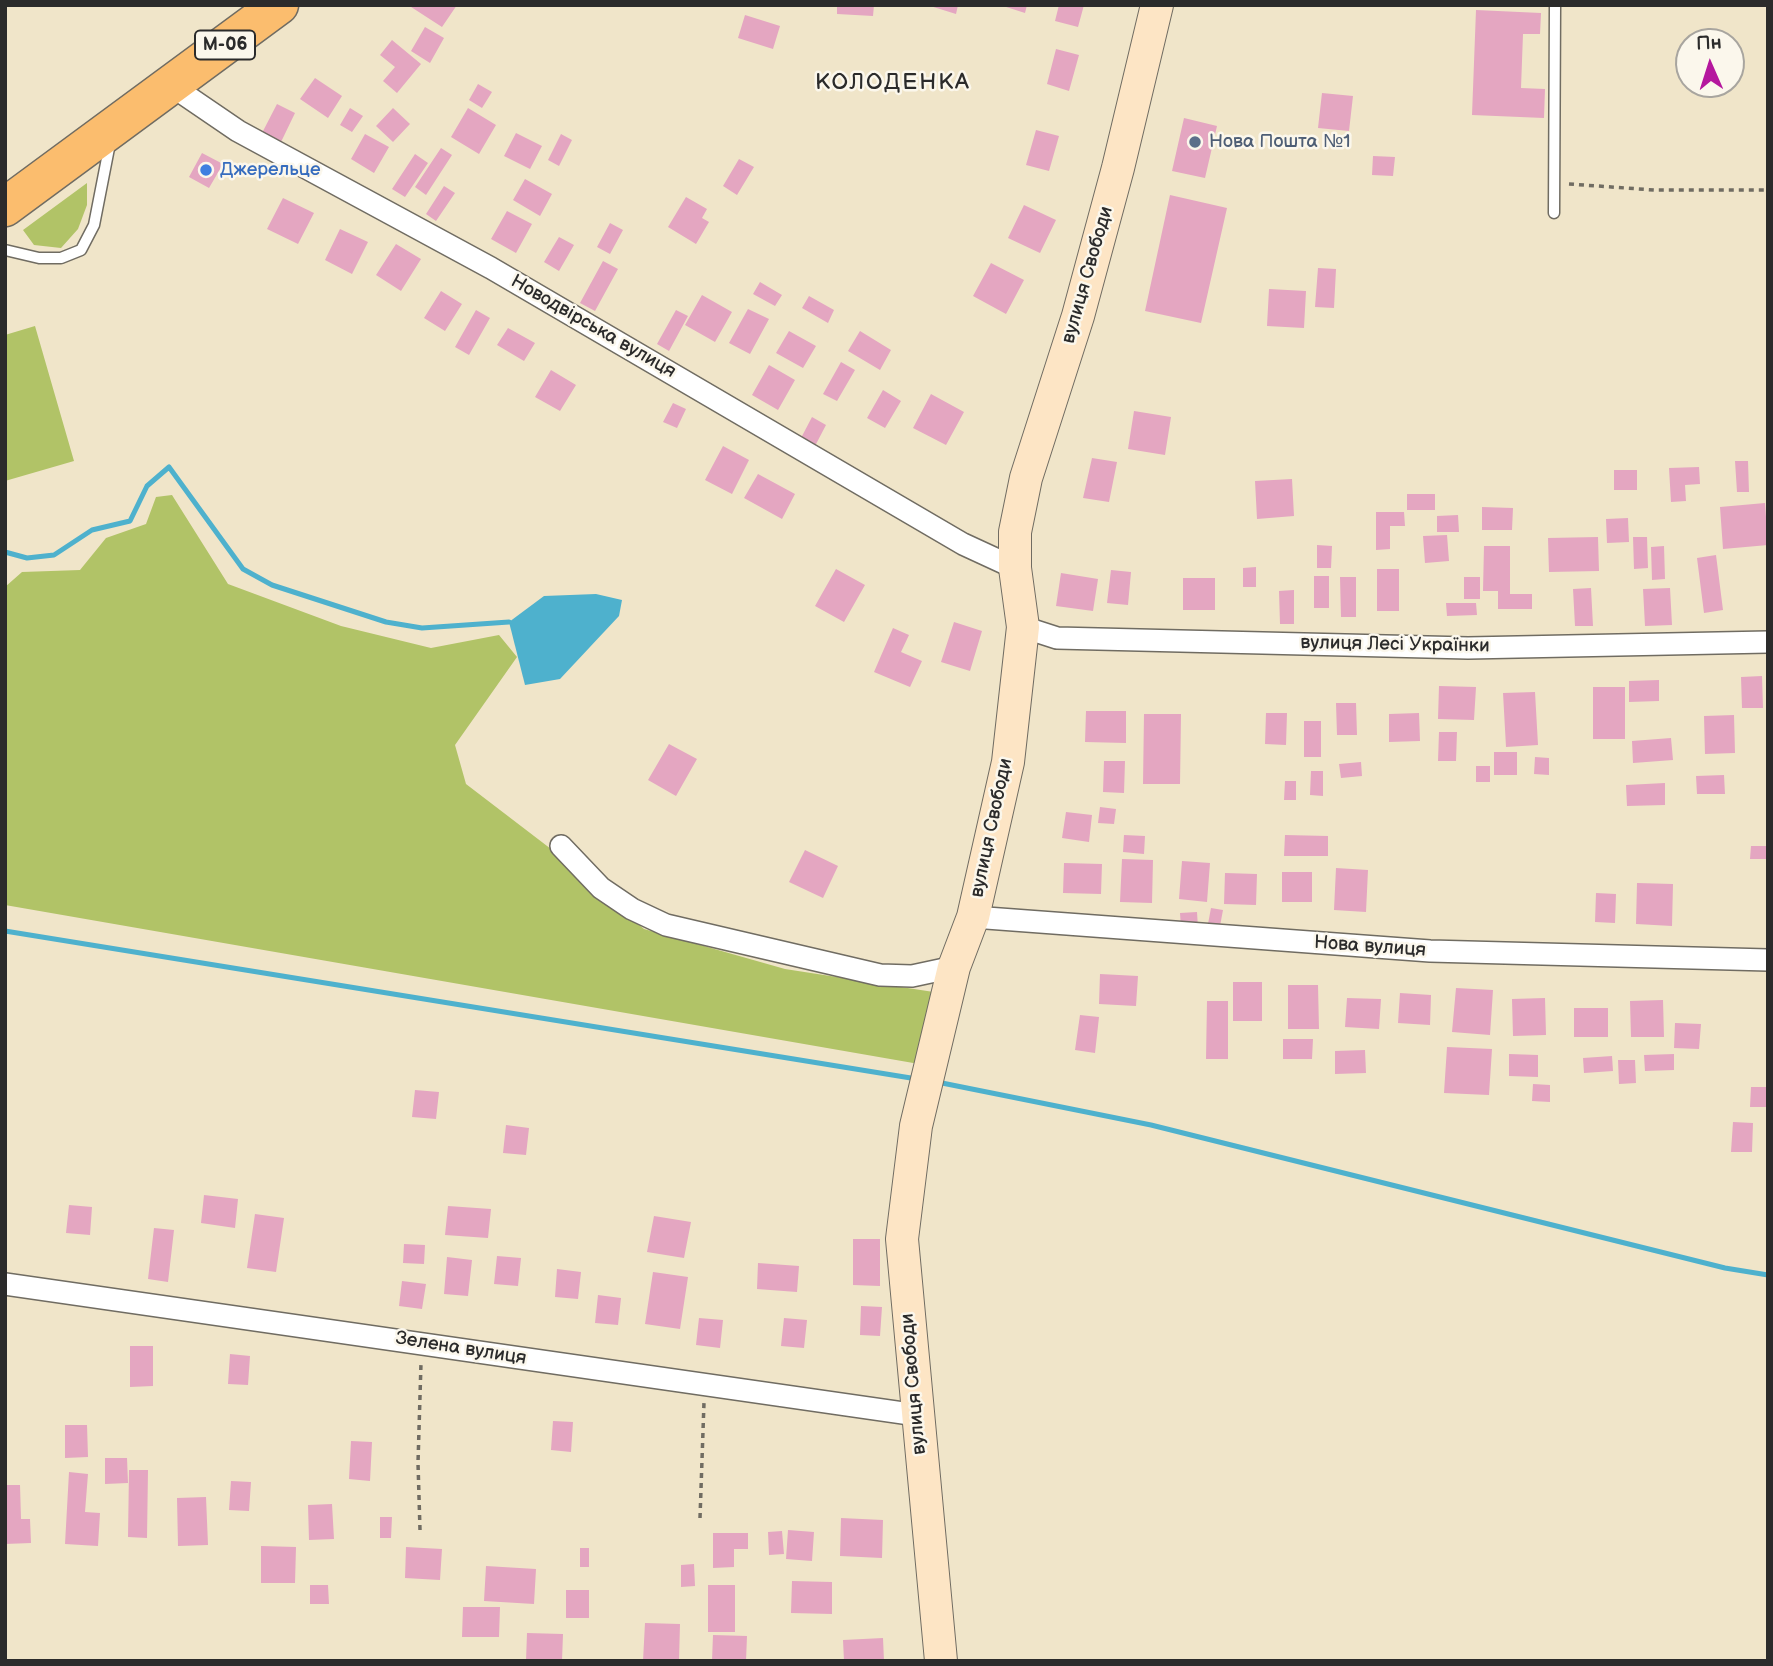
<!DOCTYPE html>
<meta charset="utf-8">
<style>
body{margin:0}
#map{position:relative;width:1773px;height:1666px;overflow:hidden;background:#f0e5c9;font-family:"Balsamiq Sans",sans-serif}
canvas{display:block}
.frame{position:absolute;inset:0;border:7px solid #2b2b2b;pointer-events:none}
.north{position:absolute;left:1675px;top:28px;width:70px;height:70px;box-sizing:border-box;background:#fbf7ec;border:2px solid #a8a59f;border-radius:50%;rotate:357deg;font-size:19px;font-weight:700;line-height:28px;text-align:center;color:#2b2b2b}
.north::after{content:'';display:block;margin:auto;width:24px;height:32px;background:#b5179e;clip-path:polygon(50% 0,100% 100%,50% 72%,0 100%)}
</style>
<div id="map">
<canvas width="1773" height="1666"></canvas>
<div class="frame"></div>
<div class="north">Пн</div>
</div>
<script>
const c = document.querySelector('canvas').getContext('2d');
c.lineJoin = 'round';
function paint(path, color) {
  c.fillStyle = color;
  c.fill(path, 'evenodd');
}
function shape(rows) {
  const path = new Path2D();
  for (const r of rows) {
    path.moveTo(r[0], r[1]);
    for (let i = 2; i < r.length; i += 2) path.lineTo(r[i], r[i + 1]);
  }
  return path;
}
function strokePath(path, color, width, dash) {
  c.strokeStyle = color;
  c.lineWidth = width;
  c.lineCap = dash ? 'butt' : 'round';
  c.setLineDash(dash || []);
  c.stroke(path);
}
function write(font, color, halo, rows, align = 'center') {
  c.font = font + ' "Balsamiq Sans",sans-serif';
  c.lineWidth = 5;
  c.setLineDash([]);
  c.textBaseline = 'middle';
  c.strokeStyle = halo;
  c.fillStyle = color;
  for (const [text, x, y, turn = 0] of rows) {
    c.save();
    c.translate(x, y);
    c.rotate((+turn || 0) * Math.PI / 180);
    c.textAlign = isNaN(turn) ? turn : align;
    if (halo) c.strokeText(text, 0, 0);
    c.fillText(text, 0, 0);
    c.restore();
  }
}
paint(shape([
 [87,183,87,205,78,229,61,248,34,245,23,230],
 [35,326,74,461,5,481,5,335],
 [172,495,228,584,341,626,431,648,499,635,517,657,455,745,466,784,551,849,644,929,785,969,940,993,919,1064,5,905,5,587,22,572,80,570,106,538,146,524,156,497]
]), '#b1c367');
paint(shape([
 [596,594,622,600,619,616,560,679,525,685,509,622,544,596]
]), '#4eb1cd');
strokePath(shape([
 [5,552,27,558,54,555,92,530,130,521,147,486,169,467,243,569,272,585,386,622,422,628,509,622],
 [5,931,917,1079],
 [937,1082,1151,1125,1725,1268,1768,1275]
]), '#4eb1cd', 5);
paint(shape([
 [408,5,457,5,442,27],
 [837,5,874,5,873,16,837,14],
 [927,5,958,5,956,14],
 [1000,5,1027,5,1025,13],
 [1059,5,1084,5,1078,27,1055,21],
 [1476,10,1541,13,1540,34,1523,34,1521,88,1545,89,1544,118,1472,115],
 [745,15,780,26,773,49,738,38],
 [425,27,444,38,430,63,411,51],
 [392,40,421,64,397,93,383,81,395,67,380,55],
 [1056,49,1079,55,1069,91,1047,84],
 [315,78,342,96,328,118,300,99],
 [478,84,492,92,482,108,469,100],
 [1322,93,1353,96,1349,131,1318,128],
 [277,104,295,113,281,142,262,133],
 [350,108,363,116,352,132,340,125],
 [393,108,410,124,393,142,376,126],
 [468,108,496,125,479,154,451,137],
 [1184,118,1217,126,1205,178,1172,171],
 [1036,130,1059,136,1049,171,1026,165],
 [516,133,542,146,530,169,504,156],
 [365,134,389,147,374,173,351,159],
 [561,134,572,140,559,166,548,160],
 [441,148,452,155,426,195,415,187],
 [202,153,223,164,209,188,189,177],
 [415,154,428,163,405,197,392,189],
 [1373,156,1395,157,1393,176,1372,175],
 [739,159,754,167,737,195,723,186],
 [525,179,552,194,540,216,513,200],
 [444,186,455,193,436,221,426,214],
 [1170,195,1227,208,1201,323,1145,311],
 [686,197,707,209,702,218,709,222,696,244,668,227],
 [283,198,314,213,298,244,267,229],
 [1024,205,1056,220,1040,253,1008,238],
 [507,211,532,224,516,253,491,239],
 [610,223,623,230,610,254,597,247],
 [340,229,368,242,352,274,325,260],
 [559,237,574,245,559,271,544,262],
 [396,244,421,259,401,291,376,275],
 [603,261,618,269,595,311,580,303],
 [991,263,1024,280,1006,314,973,296],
 [1318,268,1336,269,1334,308,1315,307],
 [760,282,782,295,775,306,753,294],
 [1269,289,1306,291,1304,328,1267,326],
 [441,291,462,304,445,331,424,318],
 [702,295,732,312,715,342,685,325],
 [809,296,834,310,828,323,802,308],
 [748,309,769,319,750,354,729,343],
 [476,310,490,318,469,355,455,347],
 [676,310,688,316,669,351,657,344],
 [508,328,535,343,524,361,497,345],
 [789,331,816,346,803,368,776,353],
 [860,331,891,350,880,370,848,351],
 [841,362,855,370,837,401,823,394],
 [769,365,795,380,778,410,752,395],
 [551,370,576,385,560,411,535,397],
 [883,390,901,401,885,428,867,418],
 [931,394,964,412,946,445,913,428],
 [673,403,686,409,677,428,663,422],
 [1134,411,1171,417,1165,455,1128,449],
 [812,417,826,425,815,446,801,438],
 [723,446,749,460,732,494,705,480],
 [1092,458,1117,462,1109,502,1083,498],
 [1735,461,1748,461,1749,492,1737,492],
 [1699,467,1700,484,1685,485,1686,501,1671,502,1669,468],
 [1614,470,1637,470,1637,490,1614,490],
 [758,474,795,494,782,519,744,498],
 [1292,479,1294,516,1257,519,1255,481],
 [1407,494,1435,494,1435,510,1407,510],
 [1765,503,1768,545,1723,549,1720,507],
 [1482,507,1513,508,1512,530,1482,530],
 [1376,512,1404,512,1405,526,1390,526,1390,549,1376,550],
 [1458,515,1459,532,1437,532,1437,516],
 [1628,518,1629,542,1607,543,1606,519],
 [1447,535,1449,561,1425,563,1423,536],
 [1598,537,1599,571,1549,572,1548,538],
 [1633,537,1647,537,1648,568,1634,569],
 [1317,545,1332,546,1331,568,1317,568],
 [1484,546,1510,546,1510,594,1532,594,1532,609,1498,609,1498,591,1483,591],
 [1664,546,1665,579,1652,580,1651,547],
 [1716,555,1723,610,1704,613,1697,558],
 [1256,567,1256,587,1243,587,1243,568],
 [836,569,865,585,844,622,815,606],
 [1377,569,1399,569,1399,611,1377,611],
 [1111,570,1131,572,1128,605,1107,603],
 [1061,573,1098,579,1093,611,1056,606],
 [1314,576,1329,576,1329,608,1314,608],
 [1340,577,1356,577,1356,617,1341,617],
 [1464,577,1480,577,1480,599,1464,599],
 [1183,578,1215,578,1215,610,1183,610],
 [1591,588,1593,626,1575,626,1573,589],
 [1670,588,1672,625,1645,626,1643,589],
 [1294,590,1294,624,1280,624,1279,591],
 [1446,603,1476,603,1477,615,1447,616],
 [954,622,982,631,970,671,941,662],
 [893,628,909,635,901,652,922,661,910,687,874,672],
 [1762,676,1763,708,1742,708,1741,677],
 [1659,680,1659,701,1629,702,1629,681],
 [1439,686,1476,687,1474,720,1438,719],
 [1593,687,1625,687,1625,739,1593,739],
 [1535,692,1538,745,1506,747,1503,693],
 [1336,703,1356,703,1357,735,1337,735],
 [1086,711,1126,711,1126,743,1085,742],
 [1266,713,1287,713,1286,745,1265,744],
 [1419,713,1420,741,1389,742,1389,714],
 [1144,714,1181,714,1180,784,1143,784],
 [1734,715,1735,753,1705,754,1704,716],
 [1304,721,1321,721,1321,757,1304,757],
 [1439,732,1457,732,1456,761,1438,761],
 [1671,738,1673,760,1633,763,1632,741],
 [669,744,697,759,676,796,648,780],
 [1494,752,1517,752,1517,775,1494,775],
 [1535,757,1549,758,1549,775,1534,774],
 [1104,761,1125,761,1124,793,1103,792],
 [1361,762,1362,776,1341,778,1339,764],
 [1476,766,1490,766,1490,782,1476,782],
 [1311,771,1323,771,1323,796,1310,795],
 [1724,775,1725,794,1697,794,1696,776],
 [1285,781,1296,781,1296,800,1284,800],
 [1665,783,1665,805,1627,806,1626,785],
 [1100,807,1116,809,1114,824,1098,823],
 [1066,812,1092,815,1089,842,1062,838],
 [1124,835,1145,836,1144,854,1123,852],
 [1285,835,1328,836,1328,856,1284,856],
 [1751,846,1768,846,1768,859,1750,859],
 [805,850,838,866,823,898,789,882],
 [1122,859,1153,860,1152,903,1120,902],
 [1182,861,1210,863,1207,902,1179,899],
 [1064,863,1102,864,1101,894,1063,893],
 [1336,868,1368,870,1366,912,1334,910],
 [1282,872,1312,872,1312,902,1282,902],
 [1225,873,1257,874,1256,905,1224,904],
 [1637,883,1673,884,1672,926,1636,924],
 [1596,893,1616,894,1615,923,1595,922],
 [1211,908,1223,910,1220,926,1208,924],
 [1197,912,1198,928,1181,928,1180,913],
 [1100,974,1138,976,1136,1006,1099,1004],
 [1233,982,1262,982,1262,1021,1233,1021],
 [1288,985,1318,985,1319,1029,1288,1029],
 [1456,988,1493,990,1490,1035,1452,1032],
 [1400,993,1431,995,1430,1025,1398,1023],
 [1347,998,1381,999,1379,1029,1345,1027],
 [1545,998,1546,1035,1513,1036,1512,999],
 [1663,1000,1664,1037,1631,1037,1630,1001],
 [1207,1001,1228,1001,1228,1059,1206,1059],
 [1574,1008,1608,1008,1608,1037,1574,1037],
 [1080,1015,1099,1017,1095,1053,1075,1050],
 [1675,1023,1701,1024,1699,1049,1674,1048],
 [1283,1039,1313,1039,1312,1059,1283,1059],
 [1447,1047,1492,1049,1489,1095,1444,1093],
 [1365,1050,1366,1073,1335,1074,1335,1051],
 [1509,1054,1538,1055,1538,1077,1509,1076],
 [1674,1054,1674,1070,1645,1071,1644,1055],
 [1612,1056,1613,1071,1584,1073,1583,1058],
 [1618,1060,1635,1060,1636,1083,1619,1084],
 [1533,1084,1550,1085,1550,1102,1532,1101],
 [1751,1087,1768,1087,1768,1107,1750,1107],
 [415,1090,439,1092,436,1119,412,1117],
 [1733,1122,1753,1123,1752,1152,1731,1152],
 [506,1125,529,1128,526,1155,503,1153],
 [204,1195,238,1199,235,1228,201,1223],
 [69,1205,92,1207,90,1235,66,1233],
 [448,1206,491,1209,488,1238,445,1235],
 [255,1214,284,1218,276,1272,247,1268],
 [654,1216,691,1222,684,1258,647,1252],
 [154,1228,174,1230,168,1282,148,1279],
 [853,1239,880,1239,880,1286,853,1285],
 [404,1244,425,1245,424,1264,403,1263],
 [497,1256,521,1258,518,1286,494,1284],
 [447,1257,472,1260,468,1296,444,1294],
 [758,1263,799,1266,797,1292,757,1289],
 [557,1269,581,1272,578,1299,555,1297],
 [653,1272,688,1277,680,1329,645,1324],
 [402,1281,426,1284,422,1309,399,1306],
 [598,1295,621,1298,618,1325,595,1323],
 [861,1306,882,1307,880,1336,860,1335],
 [699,1318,723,1320,720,1348,696,1345],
 [784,1318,807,1320,804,1348,781,1346],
 [130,1346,153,1346,153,1386,130,1387],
 [230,1354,250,1356,248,1385,228,1384],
 [553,1421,573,1422,571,1452,551,1450],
 [65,1425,87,1425,88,1457,65,1458],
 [351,1441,372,1442,370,1481,349,1479],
 [105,1458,127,1458,128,1483,105,1484],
 [129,1470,148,1470,147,1538,128,1537],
 [69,1472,88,1474,85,1512,100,1513,98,1546,65,1544],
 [231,1481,251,1482,249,1511,229,1510],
 [5,1485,20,1485,21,1519,30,1519,31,1543,5,1544],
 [206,1497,208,1545,178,1546,177,1498],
 [332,1504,334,1539,309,1540,308,1505],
 [380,1517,392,1517,391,1538,380,1538],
 [841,1518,883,1520,882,1558,840,1556],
 [788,1530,814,1532,812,1561,786,1559],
 [782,1531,784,1554,769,1555,768,1532],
 [713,1533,748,1533,748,1549,734,1549,734,1567,713,1568],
 [261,1546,296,1547,295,1583,261,1583],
 [406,1547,442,1549,440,1580,405,1578],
 [580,1548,589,1548,589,1567,580,1567],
 [694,1564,695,1586,681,1587,681,1565],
 [486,1566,536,1569,534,1604,484,1601],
 [792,1581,832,1582,832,1614,791,1613],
 [310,1585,328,1585,329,1604,310,1604],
 [708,1585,735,1585,735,1632,708,1632],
 [566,1590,589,1590,589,1618,566,1618],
 [463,1607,500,1607,499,1637,462,1637],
 [645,1623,680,1624,679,1661,643,1661],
 [527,1633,563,1634,562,1661,526,1661],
 [713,1635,747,1636,746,1661,712,1661],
 [883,1638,884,1661,844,1661,843,1640]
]), '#e4a6c1');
const lane = shape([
 [1554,213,1555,5],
 [5,250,39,258,61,258,81,250,94,225,110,143]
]);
const street = shape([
 [172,86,238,131,491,268,963,544,1015,568],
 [1023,627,1057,638,1468,648,1768,642],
 [561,846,601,888,632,909,666,925,880,975,912,976,954,967],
 [973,917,1430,951,1768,960],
 [5,1284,917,1415]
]);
const secondary = shape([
 [941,1661,902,1239,916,1126,954,967,973,917,1008,762,1023,627,1015,568,1015,532,1026,478,1078,316,1118,168,1157,5]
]);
const highway = shape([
 [5,207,279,5]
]);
strokePath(lane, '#706c62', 13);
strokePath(street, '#706c62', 24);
strokePath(secondary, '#706c62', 34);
strokePath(highway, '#706c62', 41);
strokePath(shape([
 [1569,184,1654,190,1768,190],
 [700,1518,704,1402],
 [420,1530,418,1463,421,1363]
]), '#706c62', 3.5, [5, 5]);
strokePath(lane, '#fff', 10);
strokePath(street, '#fff', 21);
strokePath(secondary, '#fde5c5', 32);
strokePath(highway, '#fbbd6e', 38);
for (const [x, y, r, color] of [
 [1195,142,7,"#5c6f8a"],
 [206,170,7,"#3f7fe0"]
]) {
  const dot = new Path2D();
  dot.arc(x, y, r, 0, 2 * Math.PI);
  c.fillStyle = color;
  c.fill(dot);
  strokePath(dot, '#fbf7ec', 2.5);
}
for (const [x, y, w] of [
 [225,45,60]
]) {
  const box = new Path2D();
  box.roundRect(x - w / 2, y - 14.5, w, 29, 5);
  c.fillStyle = '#fbf7ec';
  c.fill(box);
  strokePath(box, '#2b2b2b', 2);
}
write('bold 18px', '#2b2b2b', null, [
 ["М-06",225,45]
]);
write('19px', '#4e5e75', '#fbf7ec', [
 ["Нова Пошта №1",1209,142]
], 'left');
write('19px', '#366cbe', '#fbf7ec', [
 ["Джерельце",220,170]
], 'left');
write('19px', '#2b2b2b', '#fbf7ec', [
 ["вулиця Свободи",1088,275,-74],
 ["Новодвірська вулиця",593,327,30],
 ["вулиця Лесі Українки",1395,645,1],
 ["вулиця Свободи",992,828,-78],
 ["Нова вулиця",1370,947,4],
 ["Зелена вулиця",461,1349,9],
 ["вулиця Свободи",914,1384,-95]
]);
c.letterSpacing = '2px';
write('23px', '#2b2b2b', '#fbf7ec', [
 ["КОЛОДЕНКА",893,83]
]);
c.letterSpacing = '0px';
</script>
